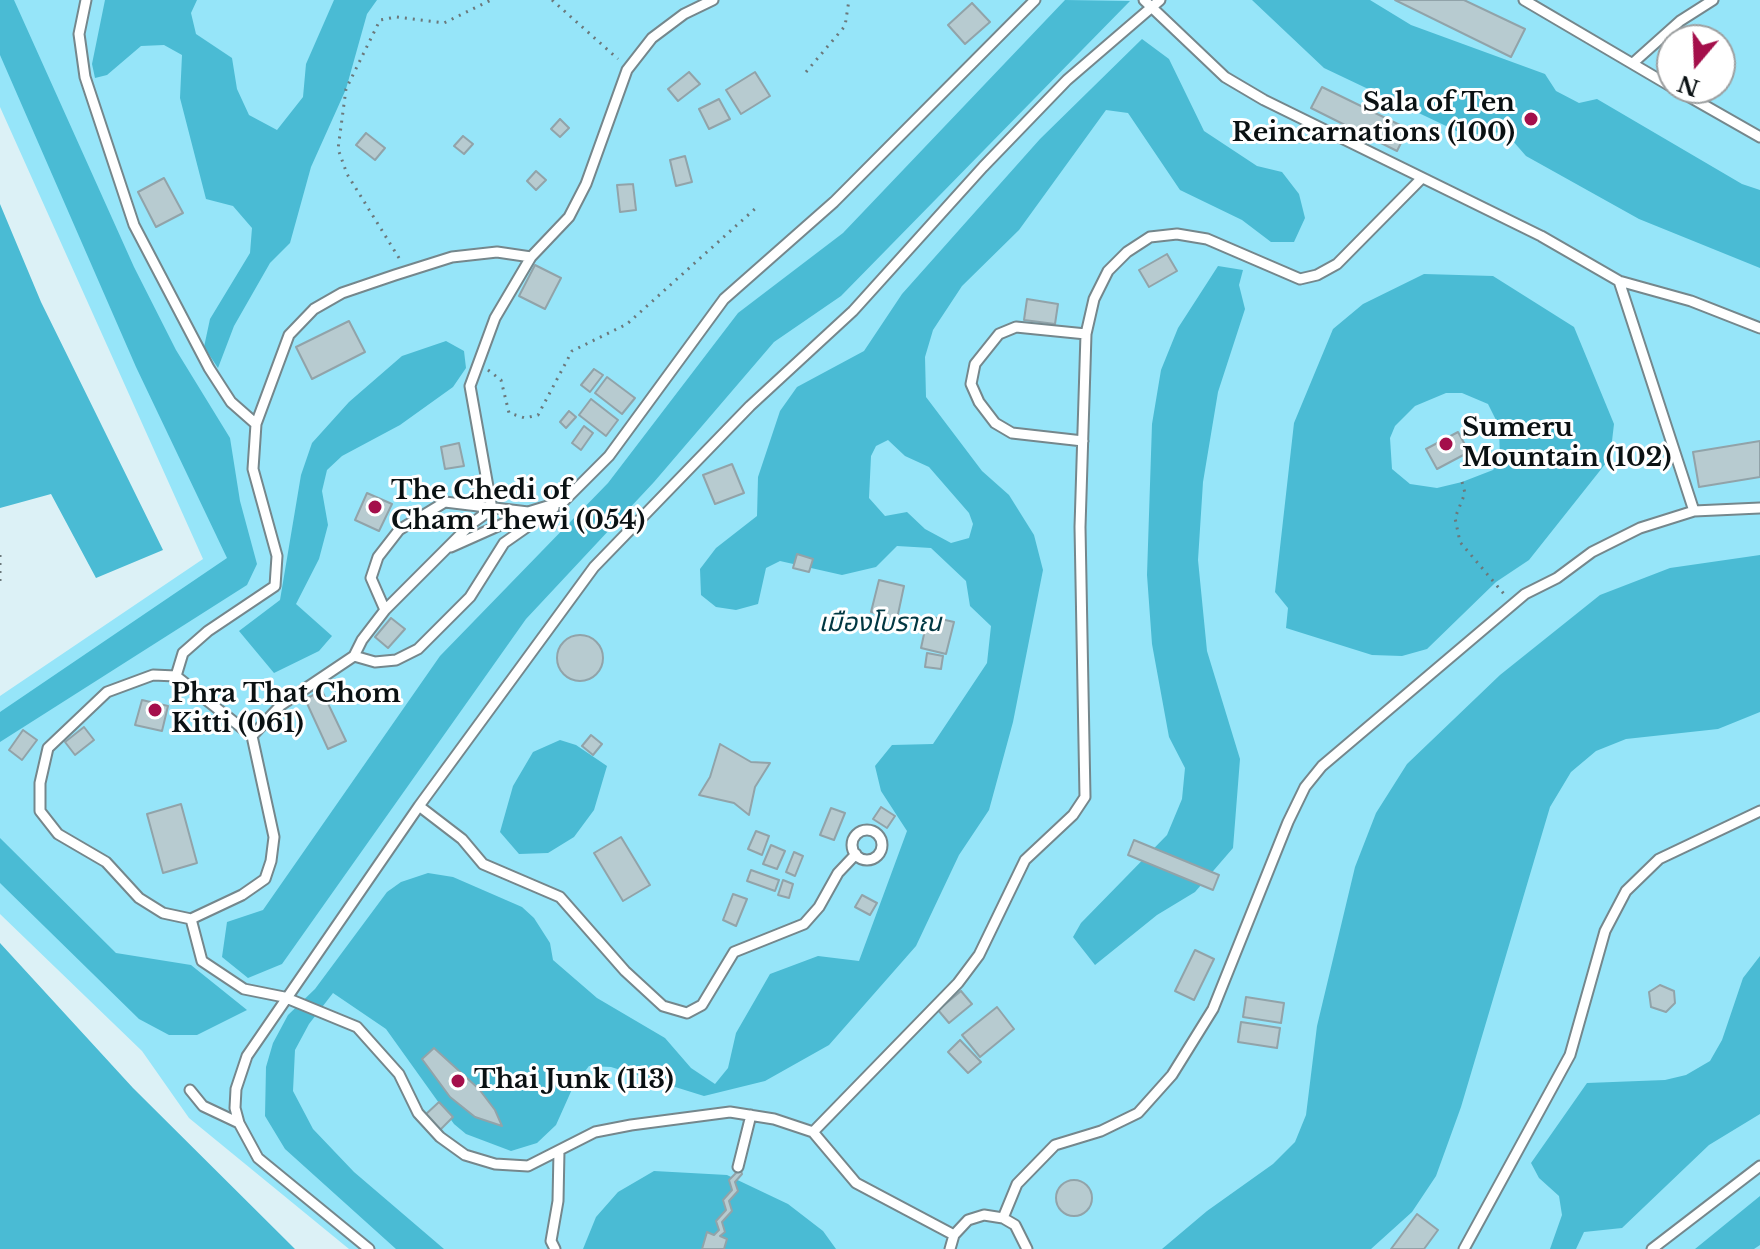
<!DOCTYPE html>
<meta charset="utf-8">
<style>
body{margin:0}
#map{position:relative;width:1760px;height:1249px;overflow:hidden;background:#dcf1f6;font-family:"Libre Baskerville",serif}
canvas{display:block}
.north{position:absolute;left:1656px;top:24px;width:80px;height:80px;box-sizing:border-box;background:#fff;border:2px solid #9da0a1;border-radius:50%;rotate:199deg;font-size:22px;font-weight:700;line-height:32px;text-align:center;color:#0a1113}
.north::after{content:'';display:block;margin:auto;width:28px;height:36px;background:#a40f4b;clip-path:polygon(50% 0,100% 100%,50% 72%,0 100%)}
</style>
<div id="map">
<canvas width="1760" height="1249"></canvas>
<div class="north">N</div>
</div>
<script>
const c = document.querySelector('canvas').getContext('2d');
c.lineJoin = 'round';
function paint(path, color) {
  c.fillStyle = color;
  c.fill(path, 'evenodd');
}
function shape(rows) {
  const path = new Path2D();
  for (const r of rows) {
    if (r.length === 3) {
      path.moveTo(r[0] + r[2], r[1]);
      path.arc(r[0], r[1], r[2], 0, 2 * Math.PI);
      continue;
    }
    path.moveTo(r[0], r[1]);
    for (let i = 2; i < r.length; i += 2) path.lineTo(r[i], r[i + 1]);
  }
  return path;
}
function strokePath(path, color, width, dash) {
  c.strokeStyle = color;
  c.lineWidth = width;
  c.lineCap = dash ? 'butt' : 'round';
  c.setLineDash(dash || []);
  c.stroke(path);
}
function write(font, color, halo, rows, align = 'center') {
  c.font = font + ' "Libre Baskerville","Noto Sans Thai",serif';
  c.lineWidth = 6;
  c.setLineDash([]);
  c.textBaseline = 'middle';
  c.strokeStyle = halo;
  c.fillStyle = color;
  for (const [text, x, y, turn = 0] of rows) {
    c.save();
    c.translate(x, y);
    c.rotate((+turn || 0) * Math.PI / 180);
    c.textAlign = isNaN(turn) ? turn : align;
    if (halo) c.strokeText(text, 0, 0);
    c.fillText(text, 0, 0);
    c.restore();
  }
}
paint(shape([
 [0,0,1760,0,1760,1249,349,1249,189,1118,142,1051,0,914,0,696,203,559,0,107],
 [1672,40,1720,40,1720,88,1672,88]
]), '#96e5f9');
paint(shape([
 [0,0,14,0,134,267,176,350,230,438,240,501,257,564,247,585,0,742,0,712,227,558,136,367,0,55],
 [105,0,197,0,191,13,196,34,232,58,237,89,249,115,277,130,303,97,306,64,334,0,377,0,367,14,346,89,311,167,290,243,270,263,234,326,218,368,204,347,210,319,250,253,252,228,233,206,206,199,180,98,182,55,164,45,141,46,107,75,95,78,92,64],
 [1065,0,1130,1,841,296,774,342,654,482,526,619,282,964,248,978,222,957,227,922,263,910,440,656,608,483,738,313,843,233],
 [1252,0,1370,0,1411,25,1545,74,1556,91,1579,103,1597,99,1742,184,1760,190,1760,268,1639,219,1526,156,1505,132,1465,135,1324,68],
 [1142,39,1169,59,1204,131,1257,166,1282,172,1299,194,1305,218,1294,242,1271,242,1242,220,1180,190,1128,113,1106,110,1019,230,962,286,933,330,925,357,926,397,982,471,1009,495,1034,535,1043,570,1013,722,989,810,959,855,916,946,829,1045,765,1081,704,1096,611,1067,589,1066,573,1087,556,1125,537,1143,511,1151,466,1134,454,1124,386,1029,333,993,309,1024,295,1050,293,1091,313,1129,354,1172,444,1249,396,1249,285,1149,265,1116,266,1067,273,1043,288,1015,315,989,387,892,401,882,428,873,453,877,522,907,534,918,550,943,553,960,597,998,665,1038,691,1068,715,1084,728,1068,736,1033,770,974,818,956,859,961,907,831,881,791,875,766,892,745,933,744,987,663,991,626,970,606,966,581,931,548,897,546,876,567,842,575,780,561,766,568,758,604,736,610,716,607,701,595,700,569,716,548,757,516,758,477,780,411,797,387,864,351,902,294,1040,139],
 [888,440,905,456,929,467,969,513,973,524,969,538,951,543,925,529,907,512,885,516,869,498,871,456,876,446],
 [0,204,41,302,163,550,96,578,51,494,0,508],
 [1218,266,1243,270,1239,285,1245,309,1218,392,1203,482,1198,560,1207,651,1240,759,1233,848,1195,892,1157,915,1095,965,1073,937,1081,923,1167,835,1182,799,1185,768,1169,737,1152,644,1147,575,1152,424,1161,370,1178,328],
 [1424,274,1493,276,1574,327,1614,424,1610,458,1529,560,1496,582,1427,649,1402,656,1372,655,1286,628,1288,608,1275,592,1294,423,1333,329,1363,304],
 [1446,393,1462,393,1488,404,1499,426,1500,461,1493,470,1462,482,1437,488,1410,484,1392,469,1390,438,1395,426,1415,406],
 [446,341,464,351,466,368,453,387,400,425,342,456,327,470,322,491,328,525,319,559,296,604,332,636,319,651,274,673,239,631,280,600,301,475,312,443,349,402,402,356],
 [1760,555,1760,712,1718,729,1626,739,1596,751,1571,772,1550,807,1461,1107,1436,1176,1412,1212,1371,1249,1162,1249,1207,1211,1273,1164,1295,1142,1306,1115,1317,1026,1355,867,1376,813,1407,764,1500,675,1600,595,1670,568],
 [560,740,576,745,607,766,594,810,574,837,548,853,519,854,500,832,513,786,533,752],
 [0,838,116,953,191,965,247,1010,197,1035,169,1035,139,1019,0,883],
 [0,943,133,1088,295,1249,0,1249],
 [1760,956,1760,1114,1709,1145,1622,1228,1584,1232,1576,1249,1550,1249,1562,1215,1559,1196,1539,1178,1531,1163,1587,1083,1665,1080,1686,1075,1710,1061,1722,1040,1743,978],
 [654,1171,727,1175,788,1204,823,1231,836,1249,583,1249,596,1217,618,1192],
 [1760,1196,1760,1245,1754,1249,1695,1249]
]), '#4abbd4');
const building = shape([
 [1395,0,1464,0,1525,29,1511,57,1395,0],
 [972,3,990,22,965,44,948,25,972,3],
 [689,72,700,84,678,101,668,89,689,72],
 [755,72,770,96,741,114,726,90,755,72],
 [1322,87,1408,129,1397,151,1311,108,1322,87],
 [719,99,730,119,709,129,699,109,719,99],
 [560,119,569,128,560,137,551,129,560,119],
 [366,133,385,148,375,160,356,145,366,133],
 [463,136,473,144,464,154,454,146,463,136],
 [685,156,692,182,676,186,670,160,685,156],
 [536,171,546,180,536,190,527,181,536,171],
 [164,178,183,213,156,227,138,192,164,178],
 [633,184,636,210,620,212,617,185,633,184],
 [1167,254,1177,271,1149,287,1139,270,1167,254],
 [535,265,561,278,545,309,519,296,535,265],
 [1027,299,1058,304,1055,324,1024,320,1027,299],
 [349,321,365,352,312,379,296,347,349,321],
 [594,369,603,375,590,392,581,385,594,369],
 [607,377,635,398,622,414,595,393,607,377],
 [591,399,618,420,606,436,579,415,591,399],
 [569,411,576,417,566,428,560,422,569,411],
 [584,426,593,433,581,450,572,443,584,426],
 [1458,432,1469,452,1437,469,1426,449,1458,432],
 [1760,441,1760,477,1699,487,1693,452,1760,441],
 [459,443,464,466,445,469,441,447,459,443],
 [732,464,744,493,715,504,703,475,732,464],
 [367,493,392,504,379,531,355,520,367,493],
 [797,554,813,559,809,572,793,568,797,554],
 [879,580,904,586,897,619,871,612,879,580],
 [928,616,954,622,946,654,921,648,928,616],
 [391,618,405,629,388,648,375,637,391,618],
 [580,658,23],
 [927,653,943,656,941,669,925,667,927,653],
 [322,691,346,741,328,749,305,699,322,691],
 [142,700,168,706,162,731,135,725,142,700],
 [84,727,94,740,75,755,65,742,84,727],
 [23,730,37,740,22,760,9,750,23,730],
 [591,735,602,744,593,755,582,746,591,735],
 [720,744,751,762,770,763,755,787,749,815,734,803,699,795,710,777,720,744],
 [181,804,197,863,163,873,147,814,181,804],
 [881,807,895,816,887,828,873,819,881,807],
 [831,808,845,813,834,840,820,835,831,808],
 [756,831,769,836,762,855,748,849,756,831],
 [621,837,650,885,623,901,594,853,621,837],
 [1134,840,1219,875,1213,890,1128,855,1134,840],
 [771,845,785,851,777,869,763,864,771,845],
 [794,852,803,856,795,876,786,872,794,852],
 [751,870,779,880,775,891,747,881,751,870],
 [783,880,793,884,789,898,778,895,783,880],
 [733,894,747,899,736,926,723,920,733,894],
 [862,895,877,903,870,915,855,907,862,895],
 [1195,950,1214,959,1194,1000,1175,991,1195,950],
 [1660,985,1674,991,1675,1003,1666,1012,1651,1007,1649,992,1660,985],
 [961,991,972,1004,949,1023,938,1010,961,991],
 [1246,997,1284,1003,1281,1023,1243,1017,1246,997],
 [997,1007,1014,1029,980,1057,962,1035,997,1007],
 [1241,1022,1280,1028,1277,1048,1238,1042,1241,1022],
 [960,1040,981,1062,968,1073,948,1052,960,1040],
 [434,1048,479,1089,495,1110,502,1126,475,1117,450,1097,422,1059,434,1048],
 [439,1102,453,1117,440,1130,425,1115,439,1102],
 [740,1167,742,1174,735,1182,738,1191,729,1201,732,1211,722,1222,725,1232,720,1236,727,1239,724,1249,702,1249,707,1232,714,1235,719,1230,716,1221,726,1210,723,1200,732,1190,729,1180,736,1173,734,1168,740,1167],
 [1074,1198,18],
 [1417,1214,1438,1230,1424,1249,1391,1249,1417,1214]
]);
paint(building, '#b7cbd0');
strokePath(building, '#91a3a9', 2);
const lane = shape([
 [86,0,79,34,85,77,134,225,209,368,231,402,256,424],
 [1144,0,1225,77,1264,100,1541,236,1619,281,1691,301,1760,328],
 [1524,0,1672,87],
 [1633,63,1680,21,1713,0],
 [1674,88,1760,137],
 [1619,281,1694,511],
 [1083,441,1012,433,995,423,979,402,971,384,975,364,999,334,1016,327,1086,334],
 [492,509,470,386,495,318,531,257,569,217,586,184,627,70,652,38,684,14,713,0],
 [451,547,525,514],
 [385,610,371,578,378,557,399,530,445,502,528,512,564,501,609,456,724,299,834,202,1035,0],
 [354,656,375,662,396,660,418,649,470,597,504,543,554,508],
 [176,676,153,675,107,692,48,748,40,783,40,811,58,834,106,862,139,898,163,913,191,919,242,895,265,879,271,861,274,837,252,736,281,705,354,656,362,640,385,610,471,524,492,509],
 [252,736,176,676,183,653,208,631,275,586,277,556,253,469,256,424,289,335,314,309,342,293,395,275,452,257,497,252,531,257],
 [419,806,462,839,483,864,560,897,625,971,663,1006,687,1013,702,1005,734,952,804,924,819,907,838,873,856,854],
 [867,845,15],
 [191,919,202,961,244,989,284,997,357,1027,399,1074,418,1113,440,1137,465,1155,495,1164,528,1166,595,1132,631,1125,730,1112,774,1119,813,1132,856,1183,954,1235],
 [190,1090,203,1106,239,1123],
 [813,1132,958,983,979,955,1025,860,1073,815,1085,797,1080,527,1086,334,1094,299,1108,271,1127,252,1150,237,1177,234,1207,239,1300,279,1317,275,1337,264,1421,179],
 [738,1167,751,1115],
 [1003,1218,1017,1184,1055,1145,1101,1131,1138,1113,1172,1075,1213,1009,1288,822,1305,787,1322,766,1525,594,1557,578,1592,552,1640,528,1694,511,1760,508],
 [369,1249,258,1158,239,1123,235,1108,236,1089,247,1056,419,806,594,567,750,406,853,311,983,167,1067,80,1160,0],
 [555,1249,551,1241,558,1201,559,1151],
 [950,1249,954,1235,968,1220,984,1215,1003,1218,1015,1225,1027,1249],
 [1464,1249,1570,1055,1605,931,1626,891,1659,859,1760,811],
 [1652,1249,1760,1166]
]);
strokePath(lane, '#75878c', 13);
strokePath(shape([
 [552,0,618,59],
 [806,72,845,26,849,0],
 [399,258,347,174,338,149,346,89,380,20,396,17,444,23,491,0],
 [488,370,501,380,509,413,525,418,538,415,572,351,627,324,757,207],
 [1462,482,1465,493,1455,518,1460,542,1504,594],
 [0,555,0,585]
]), '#6b787b', 3, [2, 6]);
strokePath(lane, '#fff', 9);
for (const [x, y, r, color] of [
 [1531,119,8,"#a40f4b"],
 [1446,444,8,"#a40f4b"],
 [375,507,8,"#a40f4b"],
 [155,710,8,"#a40f4b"],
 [458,1081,8,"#a40f4b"]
]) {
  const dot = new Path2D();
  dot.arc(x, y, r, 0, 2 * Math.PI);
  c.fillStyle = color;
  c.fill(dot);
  strokePath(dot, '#fff', 3);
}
write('bold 26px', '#0a1113', '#fff', [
 ["Sala of Ten",1515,104,"right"],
 ["Reincarnations (100)",1515,134,"right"],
 ["Sumeru",1462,429],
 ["Mountain (102)",1462,459],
 ["The Chedi of",391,492],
 ["Cham Thewi (054)",391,522],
 ["Phra That Chom",171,695],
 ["Kitti (061)",171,725],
 ["Thai Junk (113)",474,1081]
], 'left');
write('italic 26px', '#013742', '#fff', [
 ["เมืองโบราณ",880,624]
]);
</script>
